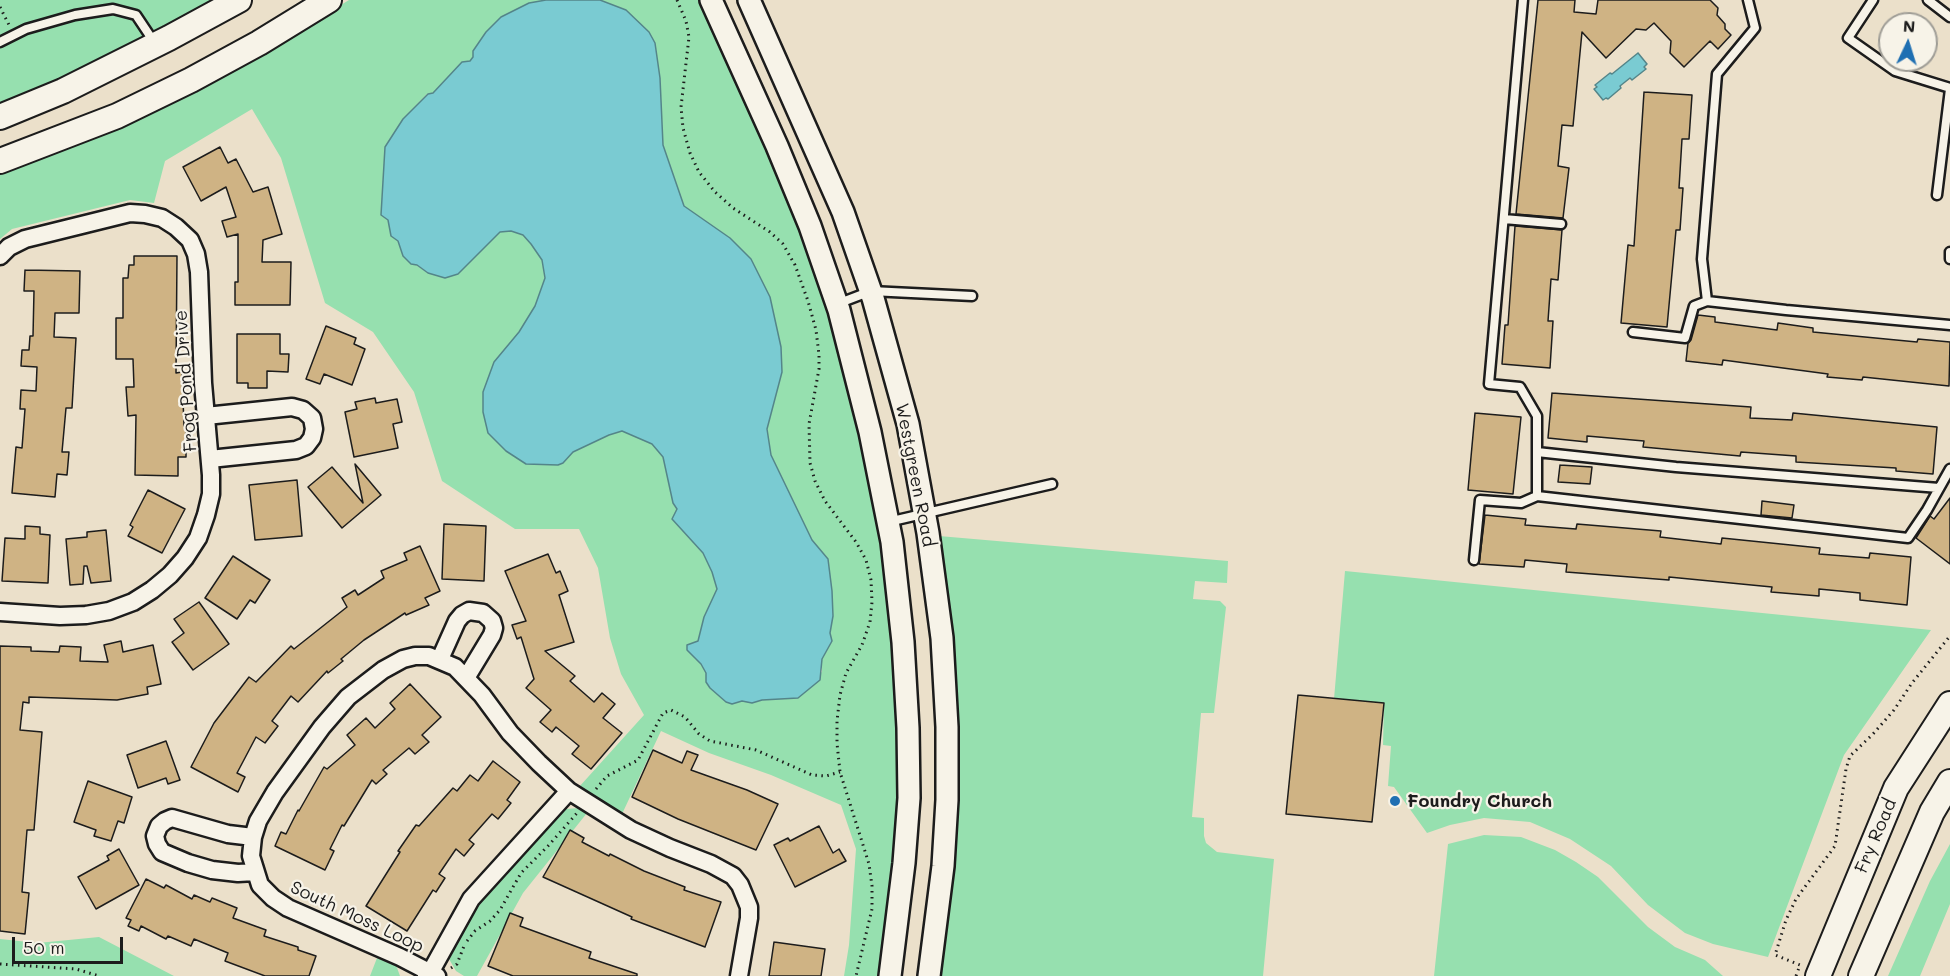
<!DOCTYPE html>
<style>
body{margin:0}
#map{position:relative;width:1950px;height:976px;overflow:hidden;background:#ebe0ca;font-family:Mali,sans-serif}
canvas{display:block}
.north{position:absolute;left:1878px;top:12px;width:60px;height:60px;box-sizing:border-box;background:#f7f3e8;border:2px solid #9f9d96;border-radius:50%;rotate:4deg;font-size:16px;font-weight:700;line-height:24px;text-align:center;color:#1c1c1c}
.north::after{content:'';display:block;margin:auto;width:21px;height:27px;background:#1f6fb2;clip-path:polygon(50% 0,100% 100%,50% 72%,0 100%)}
.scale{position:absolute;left:12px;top:937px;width:111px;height:27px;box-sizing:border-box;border:3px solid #1c1c1c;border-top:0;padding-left:8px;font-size:18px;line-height:21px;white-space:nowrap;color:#1c1c1c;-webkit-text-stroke:4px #f7f3e8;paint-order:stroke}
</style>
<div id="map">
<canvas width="1950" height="976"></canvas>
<div class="north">N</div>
<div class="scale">50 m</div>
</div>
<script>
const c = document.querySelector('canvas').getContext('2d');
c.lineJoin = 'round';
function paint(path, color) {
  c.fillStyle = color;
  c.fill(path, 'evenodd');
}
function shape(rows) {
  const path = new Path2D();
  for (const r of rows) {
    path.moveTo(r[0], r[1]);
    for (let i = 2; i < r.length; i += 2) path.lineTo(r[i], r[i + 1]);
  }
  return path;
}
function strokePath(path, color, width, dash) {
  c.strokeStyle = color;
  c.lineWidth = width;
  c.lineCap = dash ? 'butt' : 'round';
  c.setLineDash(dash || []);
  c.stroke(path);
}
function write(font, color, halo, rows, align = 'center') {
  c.font = font + ' Mali,sans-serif';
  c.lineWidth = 4.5;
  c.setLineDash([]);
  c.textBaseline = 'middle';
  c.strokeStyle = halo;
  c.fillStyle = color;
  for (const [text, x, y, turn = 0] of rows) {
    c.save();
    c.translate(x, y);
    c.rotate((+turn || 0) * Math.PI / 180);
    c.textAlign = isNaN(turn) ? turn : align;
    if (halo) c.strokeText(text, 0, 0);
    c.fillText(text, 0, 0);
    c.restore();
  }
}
paint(shape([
 [0,0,224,0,0,108],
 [349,0,546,0,529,3,501,17,486,32,473,51,473,57,470,61,462,63,433,93,427,94,403,119,385,147,381,215,388,220,391,236,398,240,403,256,428,273,458,274,500,232,511,231,523,235,531,244,542,260,545,278,535,306,519,332,563,463,573,452,609,435,622,431,652,444,663,457,673,503,677,509,672,519,703,553,712,572,717,590,704,617,698,641,687,645,687,650,701,664,706,673,706,682,710,688,726,702,732,704,742,701,752,703,762,700,770,700,822,672,822,659,832,641,830,633,833,616,828,559,812,540,771,455,767,429,782,372,695,215,684,206,677,188,663,145,660,78,655,43,626,10,600,0,703,0,788,195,834,322,885,544,895,649,899,739,896,828,890,907,880,976,844,976,849,945,856,849,841,805,771,775,709,753,661,731,622,814,579,787,644,715,621,674,610,638,598,568,579,529,515,529,442,481,414,392,373,332,325,303,281,158,252,109,165,161,154,203,130,200,12,229,0,239,0,171,285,40],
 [939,536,1228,561,1227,583,1195,581,1193,599,1220,601,1226,607,1214,713,1201,713,1192,817,1204,818,1204,836,1206,843,1217,852,1274,859,1263,976,937,976,951,641],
 [1345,571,1931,630,1844,755,1768,957,1713,944,1685,933,1648,905,1611,866,1570,839,1530,822,1484,818,1450,825,1427,833,1394,787,1388,786,1391,746,1383,745,1384,703,1334,699],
 [579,808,587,813,523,893,477,976,464,976,456,971,449,959,450,950,465,924,485,897,561,812,566,809],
 [1484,835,1521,837,1555,850,1576,862,1598,877,1648,927,1675,947,1705,960,1723,976,1434,976,1448,844],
 [1950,844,1950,904,1920,976,1888,976,1930,881],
 [99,937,174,976,0,976,0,939,38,943],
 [377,958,396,965,400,976,370,976]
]), '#96e0af');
const water = shape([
 [546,0,600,0,626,10,649,32,655,43,660,78,663,145,684,206,730,238,751,259,770,297,781,347,782,372,767,429,771,455,812,540,828,559,832,591,833,616,830,633,832,641,822,659,820,680,798,698,762,700,752,703,742,701,732,704,726,702,710,688,706,682,706,673,701,664,687,650,687,645,698,641,704,617,717,589,712,572,703,553,672,519,677,509,673,503,663,457,652,444,622,431,609,435,573,452,563,463,558,465,526,464,506,451,488,433,483,412,483,392,494,362,519,332,535,306,545,278,542,260,531,244,523,235,511,231,500,232,458,274,445,278,428,273,417,265,411,264,403,256,398,241,391,236,388,220,381,215,385,147,403,119,428,94,433,93,462,62,470,61,473,57,473,51,486,32,501,17,529,3,546,0],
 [1638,53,1647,64,1644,67,1646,69,1632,80,1630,78,1620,86,1621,88,1608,99,1606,98,1603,100,1594,89,1597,87,1595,85,1610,73,1612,74,1638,53]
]);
paint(water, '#7acbd2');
strokePath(water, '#548589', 1.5);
const building = shape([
 [1538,0,1575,0,1574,12,1596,14,1598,0,1710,0,1718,8,1717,15,1725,24,1725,29,1731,35,1718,49,1710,41,1684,67,1670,53,1671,41,1654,23,1646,30,1636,29,1606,58,1582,32,1573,126,1562,125,1558,166,1569,168,1563,218,1516,214,1538,0],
 [1644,92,1692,95,1689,139,1682,139,1679,188,1683,188,1680,230,1676,230,1667,327,1621,323,1628,245,1634,246,1644,92],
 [220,147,228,163,236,159,253,192,268,187,282,234,263,240,262,262,291,262,290,305,235,305,235,282,238,282,238,234,227,237,222,221,236,217,226,187,201,201,183,167,220,147],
 [1515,226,1562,230,1558,280,1551,279,1548,321,1553,321,1550,368,1502,364,1505,325,1508,325,1515,226],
 [134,256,177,256,176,373,182,372,184,426,186,426,186,457,178,457,178,476,135,475,136,415,128,416,126,387,134,387,133,359,116,359,116,318,123,318,123,278,128,278,129,265,134,265,134,256],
 [25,270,80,271,79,313,55,313,54,337,76,338,72,408,66,408,62,452,69,452,67,475,57,474,55,497,12,493,16,447,22,448,25,409,20,409,21,390,36,391,37,367,21,366,22,350,29,350,30,336,33,336,34,291,24,291,25,270],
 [1698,315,1715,317,1715,322,1777,330,1778,323,1813,328,1813,332,1917,342,1918,339,1950,342,1949,386,1863,377,1862,380,1827,377,1828,374,1723,360,1722,365,1686,361,1688,343,1691,340,1698,315],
 [326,326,356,338,354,344,365,349,352,385,324,374,320,384,306,379,326,326],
 [237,334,280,334,280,354,289,354,288,372,267,371,267,388,248,388,248,383,237,383,237,334],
 [1552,393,1751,407,1750,418,1792,420,1793,413,1937,427,1933,474,1896,471,1896,468,1796,462,1796,456,1741,452,1740,456,1643,447,1644,441,1587,436,1587,442,1548,438,1552,393],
 [375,398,376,403,397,399,402,422,393,424,398,448,354,457,345,412,357,409,355,402,375,398],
 [1475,413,1521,417,1513,494,1468,490,1475,413],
 [355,464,381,495,342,528,308,487,332,467,363,503,355,464],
 [1560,465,1592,467,1590,484,1558,482,1560,465],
 [297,480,302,536,255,540,249,485,297,480],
 [148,490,185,509,162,553,128,536,133,527,130,525,148,490],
 [1950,498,1950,564,1916,538,1930,516,1934,519,1950,498],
 [1762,501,1794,505,1792,518,1761,515,1762,501],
 [1485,515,1526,519,1525,525,1576,529,1577,524,1661,531,1660,537,1721,544,1722,538,1820,548,1819,554,1869,558,1870,553,1911,557,1907,605,1860,600,1860,593,1819,589,1819,596,1771,592,1772,587,1669,577,1669,580,1566,572,1567,564,1525,560,1524,567,1479,564,1485,515],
 [444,524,486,526,484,581,442,579,444,524],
 [25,526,40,527,40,534,50,535,48,583,2,581,5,538,25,539,25,526],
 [106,530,111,581,91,583,87,566,84,566,83,584,70,585,66,539,87,537,87,532,106,530],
 [420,546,440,591,425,598,429,605,406,615,405,613,364,640,341,659,343,661,328,673,327,671,298,702,291,696,272,721,278,726,265,743,256,737,237,773,245,777,238,792,191,767,214,723,249,677,256,682,291,646,294,649,347,607,342,598,355,590,358,595,384,578,381,571,407,560,404,553,420,546],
 [548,554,556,573,560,571,568,591,559,595,574,642,545,651,575,676,570,681,594,702,602,693,615,704,603,718,622,733,591,769,572,754,579,746,556,727,552,732,540,722,551,710,526,688,534,679,521,637,517,639,512,625,526,621,505,571,548,554],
 [233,556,270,580,255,603,250,600,237,619,205,598,233,556],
 [199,602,229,644,193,670,172,642,184,633,174,619,199,602],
 [121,641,123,652,153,645,161,684,147,687,148,694,117,700,29,697,29,703,23,702,20,730,42,732,34,830,27,830,22,892,29,893,25,934,0,931,0,646,31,647,31,651,59,652,60,646,81,647,80,661,108,662,104,645,121,641],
 [410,684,441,717,422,735,429,742,415,754,409,748,383,770,387,774,376,784,372,780,344,826,342,825,330,849,334,851,325,870,275,846,281,832,286,834,298,810,299,811,324,767,327,769,355,745,347,735,366,718,375,728,395,709,390,703,410,684],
 [1298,695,1384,703,1372,822,1286,814,1298,695],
 [166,741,180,780,168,784,166,778,138,788,127,755,166,741],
 [653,750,682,763,687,751,698,755,691,770,747,790,778,804,756,850,678,819,632,797,653,750],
 [493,761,520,782,507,800,511,803,498,819,492,814,469,840,474,844,464,856,456,849,439,874,445,878,436,892,433,890,407,931,366,906,400,852,398,851,416,825,419,826,453,788,457,791,470,775,478,781,493,761],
 [88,781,132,797,124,823,118,821,111,841,94,836,96,830,74,822,88,781],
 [819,826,833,853,839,849,846,861,795,887,774,845,788,838,790,841,819,826],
 [570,830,584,838,582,842,609,856,610,854,644,871,685,887,684,890,721,902,705,947,631,919,632,917,543,877,570,830],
 [119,849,139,885,96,909,78,877,109,860,107,856,119,849],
 [146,879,164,888,166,885,192,899,194,895,210,902,212,898,237,908,233,918,266,930,264,936,298,947,298,950,316,956,309,976,265,976,225,961,228,953,194,939,191,946,168,936,166,939,141,926,139,931,128,926,131,920,126,918,146,879],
 [510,913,523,918,520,926,591,952,589,958,637,974,637,976,513,976,488,966,510,913],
 [774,942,825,949,821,976,769,976,774,942]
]);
paint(building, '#cfb384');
strokePath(building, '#1c1c1c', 1.5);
const service = shape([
 [1523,0,1489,384,1520,387,1537,416,1537,496,1908,538,1927,510,1950,469],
 [1748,0,1755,28,1717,74,1702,259,1707,301,1786,310,1950,325],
 [1873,0,1848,38,1895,71,1950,88],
 [1928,0,1950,17],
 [0,42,26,29,75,15,113,9,136,15,154,42],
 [1937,195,1950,89],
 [1504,219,1561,224],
 [1950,252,1950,259],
 [837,304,871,291,972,296],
 [1633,332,1685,338,1694,306,1707,301],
 [1537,452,1676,467,1939,488],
 [888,522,1052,484],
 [1474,560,1480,500,1521,503,1537,496]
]);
const minor = shape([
 [0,256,9,247,25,239,130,213,145,214,162,218,176,227,190,240,196,254,199,272,203,383,211,475,211,494,206,515,198,538,185,558,170,575,152,590,133,602,109,611,86,615,60,616,0,612],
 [206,416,292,407,303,410,312,418,314,429,312,438,306,446,296,450,210,459],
 [440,659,457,621,462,615,469,611,483,613,492,621,494,628,492,635,466,678],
 [253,837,228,834,172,818,165,821,159,826,155,836,157,844,162,852,188,863,212,870,238,873,255,872],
 [426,976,430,973,471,899,569,791],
 [437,976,400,957,288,908,273,898,260,885,251,856,253,837,258,821,275,792,322,727,348,697,383,670,403,659,415,656,429,656,455,667,482,695,510,733,539,763,569,791,631,830,670,848,711,864,733,876,740,885,749,907,749,918,739,976]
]);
const tertiary = shape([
 [711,0,777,146,810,226,839,310,870,432,892,542,903,642,908,728,909,798,904,863,890,976],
 [749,0,843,212,873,298,908,424,928,533,942,638,947,727,947,800,943,866,929,976]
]);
const secondary = shape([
 [0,117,63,91,169,38,239,0],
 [0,161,117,116,191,80,259,43,329,0],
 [1818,976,1896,788,1950,704],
 [1861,976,1932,812,1950,782]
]);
strokePath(service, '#1c1c1c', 13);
strokePath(minor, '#1c1c1c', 21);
strokePath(tertiary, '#1c1c1c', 26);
strokePath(secondary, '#1c1c1c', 28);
strokePath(shape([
 [677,0,686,21,689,37,681,107,683,128,690,153,699,172,715,192,733,208,770,232,783,244,795,265,808,301,816,330,819,355,819,369,809,424,810,463,815,481,825,501,856,542,866,560,871,580,872,602,870,622,862,645,846,673,840,695,837,721,837,743,840,772,869,864,872,886,872,909,856,976],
 [0,7,9,25],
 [596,789,607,776,638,760,663,713,671,710,685,717,699,734,710,741,756,750,812,775,826,776,840,772],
 [467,941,475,931,490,921,500,910,521,873,549,845,577,813],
 [0,964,76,969,99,976],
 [451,968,457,964,464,946],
 [1796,976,1800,965,1775,955,1786,920,1796,899,1835,846,1846,769,1850,756,1873,734,1894,710,1912,683,1950,636]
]), '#1c1c1c', 3, [1.5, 4.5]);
strokePath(service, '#f7f3e8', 8);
strokePath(minor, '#f7f3e8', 16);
strokePath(tertiary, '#f7f3e8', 21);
strokePath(secondary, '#f7f3e8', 24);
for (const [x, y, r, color] of [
 [1395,801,6,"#1f6fb2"]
]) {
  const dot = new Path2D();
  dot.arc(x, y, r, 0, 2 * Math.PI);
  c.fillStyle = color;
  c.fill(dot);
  strokePath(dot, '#f7f3e8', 2);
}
write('18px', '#1c1c1c', '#f7f3e8', [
 ["Frog Pond Drive",186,381,-94],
 ["Westgreen Road",915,475,79],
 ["Fry Road",1876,836,-67],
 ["South Moss Loop",357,917,25]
]);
write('bold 18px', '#1c1c1c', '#f7f3e8', [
 ["Foundry Church",1407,801]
], 'left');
</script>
